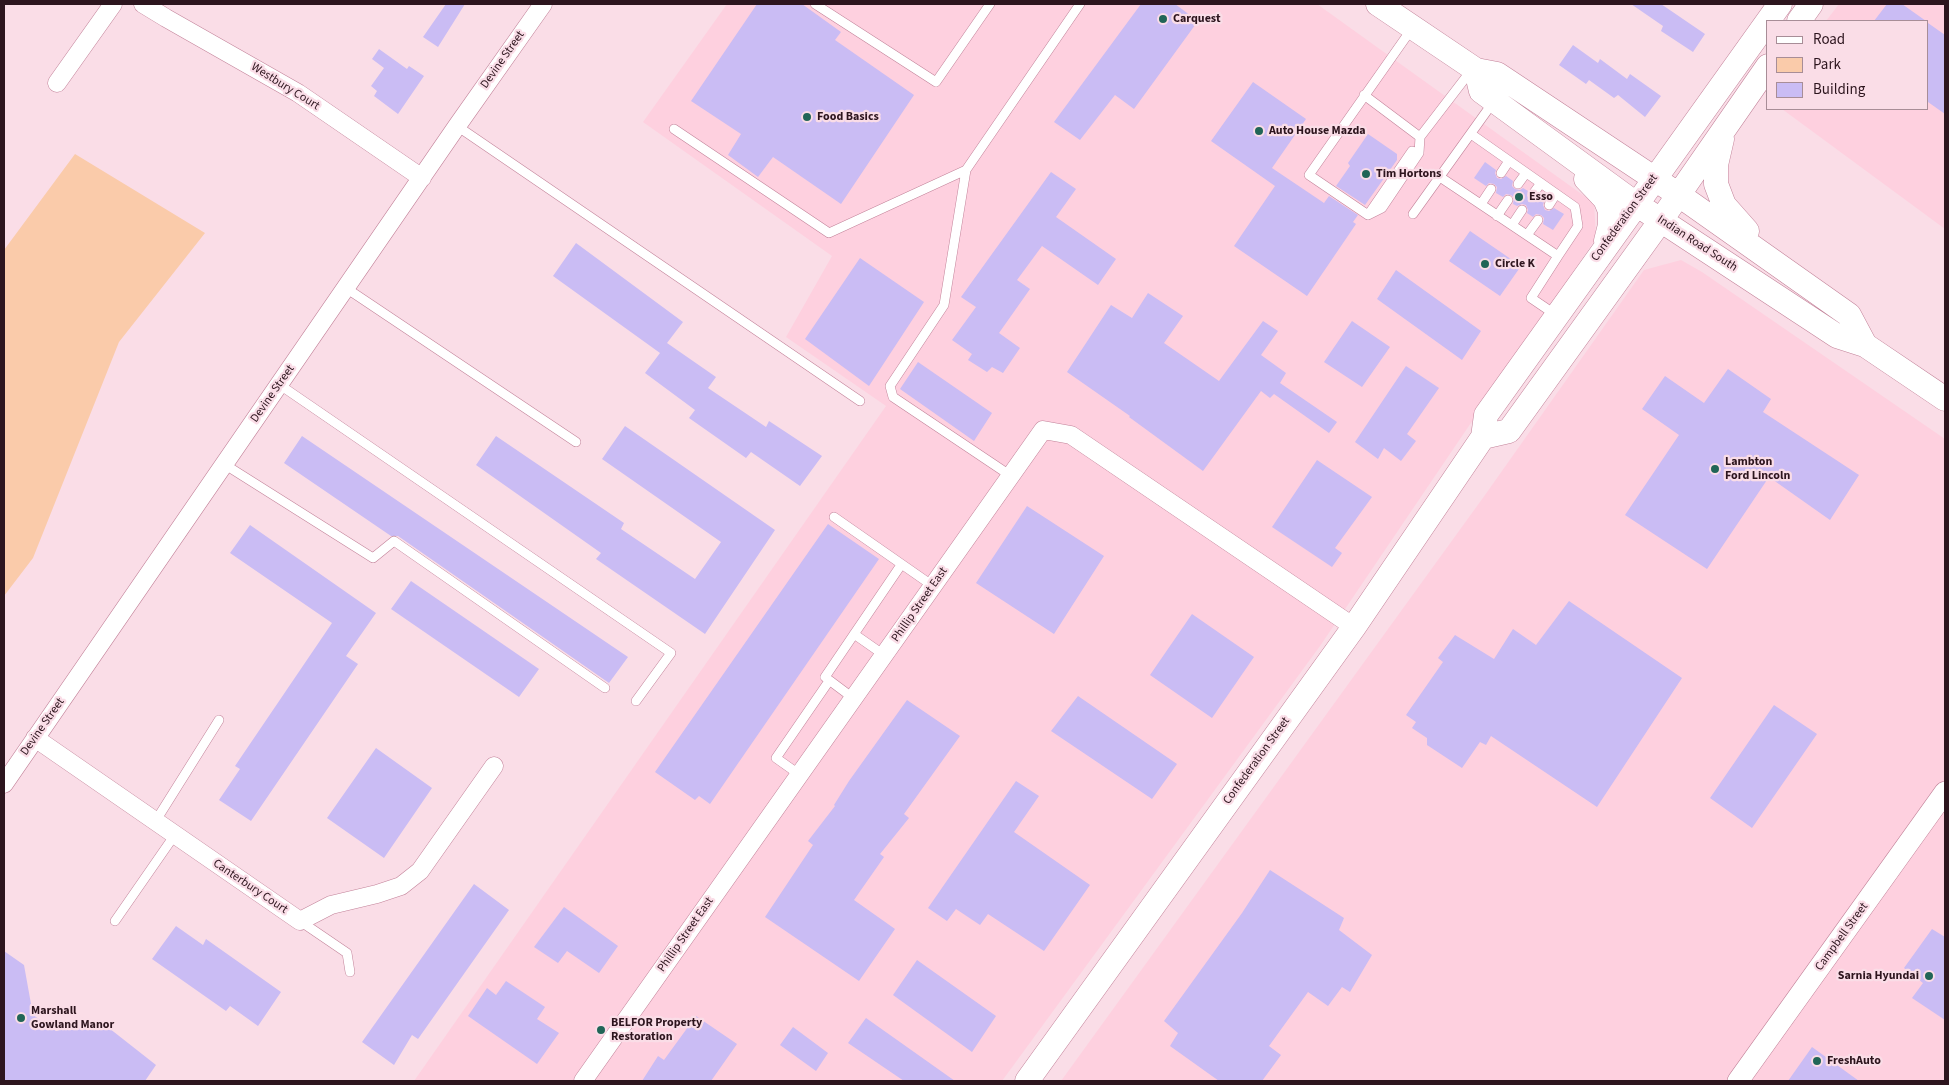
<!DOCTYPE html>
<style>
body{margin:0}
#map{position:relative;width:1949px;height:1085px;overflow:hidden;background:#fadde7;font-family:"Source Sans 3",sans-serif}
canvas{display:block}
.frame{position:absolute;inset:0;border:5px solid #2d151e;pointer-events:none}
.legend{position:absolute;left:1766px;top:20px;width:162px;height:90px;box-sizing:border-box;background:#fadde7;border:1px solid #a88d97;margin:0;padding:6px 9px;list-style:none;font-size:15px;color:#2d151e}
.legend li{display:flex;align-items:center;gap:10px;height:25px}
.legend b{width:25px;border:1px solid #a88d97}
</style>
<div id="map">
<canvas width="1949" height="1085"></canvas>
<div class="frame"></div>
<ul class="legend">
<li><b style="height:6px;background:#fff"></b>Road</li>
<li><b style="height:14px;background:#facbaa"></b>Park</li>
<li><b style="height:14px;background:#cabcf4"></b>Building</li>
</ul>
</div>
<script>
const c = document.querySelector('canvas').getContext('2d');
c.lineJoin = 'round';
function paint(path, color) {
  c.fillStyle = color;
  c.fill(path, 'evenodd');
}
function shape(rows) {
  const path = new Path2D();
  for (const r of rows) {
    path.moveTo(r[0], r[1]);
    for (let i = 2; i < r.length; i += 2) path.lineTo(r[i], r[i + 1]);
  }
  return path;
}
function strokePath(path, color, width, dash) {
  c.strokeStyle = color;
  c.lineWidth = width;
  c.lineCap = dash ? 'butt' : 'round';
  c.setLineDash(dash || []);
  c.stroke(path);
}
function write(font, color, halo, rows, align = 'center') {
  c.font = font + ' "Source Sans 3",sans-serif';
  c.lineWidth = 4.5;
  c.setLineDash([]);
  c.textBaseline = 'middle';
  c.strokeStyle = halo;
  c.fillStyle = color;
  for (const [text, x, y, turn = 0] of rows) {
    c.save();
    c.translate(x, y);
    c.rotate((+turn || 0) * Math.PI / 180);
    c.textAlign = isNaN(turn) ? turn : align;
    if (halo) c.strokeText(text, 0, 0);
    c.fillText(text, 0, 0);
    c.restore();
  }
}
paint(shape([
 [727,4,1317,4,1594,203,1596,238,1320,646,1002,1081,414,1081,886,406,786,337,832,256,643,122],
 [1839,4,1945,4,1945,229,1782,109,1928,109,1928,21,1826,21],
 [1681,260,1702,272,1945,439,1945,1081,1061,1081,1485,495,1644,270]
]), '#fed0df');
paint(shape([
 [75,154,205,233,119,342,33,558,4,596,4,250]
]), '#facbaa');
paint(shape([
 [446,4,465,4,438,47,423,37],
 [757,4,802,4,841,32,835,40,914,95,841,204,773,157,758,177,728,155,741,134,691,101],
 [1141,4,1175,4,1198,21,1134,109,1115,95,1080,140,1054,122],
 [1631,4,1661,4,1705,34,1693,52,1661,31,1663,26],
 [1887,4,1902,4,1926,21,1874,21],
 [1928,23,1945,35,1945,114,1928,102],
 [1573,45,1598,63,1600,59,1627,79,1630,74,1661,96,1645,117,1618,95,1614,98,1589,80,1586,84,1559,65],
 [379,49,407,69,409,66,424,76,398,114,374,96,377,91,371,86,384,68,372,59],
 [1253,82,1306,119,1272,168,1324,203,1329,196,1358,215,1353,222,1356,224,1307,296,1234,246,1275,186,1211,141],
 [1368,134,1397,154,1397,160,1365,205,1336,186,1350,166,1348,163],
 [1485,162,1496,170,1495,173,1497,178,1501,179,1506,176,1513,181,1512,186,1515,189,1520,190,1523,188,1528,191,1527,196,1530,199,1535,200,1538,198,1544,202,1543,205,1545,210,1549,211,1554,208,1564,214,1553,230,1543,224,1544,218,1541,215,1536,214,1533,217,1527,213,1528,210,1526,205,1522,204,1517,206,1513,204,1514,198,1511,195,1506,194,1503,197,1496,193,1497,187,1494,184,1489,183,1486,186,1474,178],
 [1051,172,1076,189,1056,217,1116,259,1098,285,1042,246,1017,280,1030,289,999,333,1020,348,1003,373,992,367,987,372,968,360,972,354,952,340,976,307,961,297],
 [1470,231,1521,266,1500,296,1449,261],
 [576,243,683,322,667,343,716,377,708,388,766,427,769,421,822,456,800,486,751,452,746,458,689,418,695,410,645,373,660,353,553,276],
 [860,258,924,302,869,386,805,339],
 [1396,270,1481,331,1462,360,1377,299],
 [1148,293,1183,316,1164,343,1219,381,1263,321,1278,331,1261,355,1286,373,1280,383,1337,422,1329,433,1274,394,1270,398,1261,391,1203,471,1129,417,1130,416,1067,372,1111,305,1132,318],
 [1352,321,1390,347,1362,387,1324,362],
 [918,362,992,413,974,441,900,389],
 [1406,366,1439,388,1407,434,1416,441,1401,461,1384,448,1378,459,1355,442],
 [1728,369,1771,399,1763,412,1859,475,1830,520,1769,477,1707,569,1625,515,1679,435,1642,409,1665,376,1704,403],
 [625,426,775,530,705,634,596,559,601,553,476,465,496,436,624,523,621,529,695,579,721,542,602,459],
 [302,436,628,657,609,683,398,536,391,536,284,463],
 [1317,460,1372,497,1335,548,1342,553,1332,567,1272,527],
 [1027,506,1104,556,1054,634,976,583],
 [828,524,879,559,710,804,699,796,695,800,655,772],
 [250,525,376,613,346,656,358,664,251,821,219,800,240,769,235,766,332,623,230,553],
 [411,581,539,669,519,697,391,609],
 [1569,601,1682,678,1597,807,1491,736,1486,745,1480,742,1462,768,1427,745,1427,738,1412,728,1416,722,1406,715,1443,662,1438,658,1455,635,1494,659,1513,629,1536,645],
 [1192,614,1254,657,1212,718,1150,675],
 [1078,696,1177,764,1152,799,1051,731],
 [907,700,960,736,904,814,909,818,880,854,884,857,854,900,895,929,859,981,765,917,813,845,808,841,835,806,834,805,849,781],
 [1774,705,1817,734,1752,828,1710,798],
 [376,748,432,788,384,858,327,818],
 [1016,781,1039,796,1014,832,1090,885,1044,951,988,914,980,925,956,909,947,921,928,908],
 [1270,870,1344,918,1339,930,1372,955,1350,992,1342,987,1328,1006,1308,992,1269,1046,1281,1055,1262,1081,1219,1081,1170,1046,1178,1033,1164,1021,1242,913],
 [474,884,509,910,418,1039,412,1035,394,1065,362,1042],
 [564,907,618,946,599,973,567,951,558,963,534,947],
 [176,926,203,945,206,939,281,992,258,1026,230,1006,226,1011,152,959],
 [1932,929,1945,937,1945,1020,1912,998,1923,983,1904,968],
 [4,951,24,965,33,1015,56,1031,100,1021,156,1065,145,1081,4,1081],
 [917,960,996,1016,972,1052,893,995],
 [506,981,545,1007,537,1019,559,1033,537,1064,468,1016,487,988,496,995],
 [696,1016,737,1044,711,1081,642,1081,658,1056,664,1060],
 [866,1018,955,1081,904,1081,848,1043],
 [793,1027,828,1053,816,1071,780,1045],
 [1812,1047,1859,1081,1788,1081]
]), '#cabcf4');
const service = shape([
 [815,4,936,82,990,4],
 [1364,95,1420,137],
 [457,126,860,401],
 [674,129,829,233,966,170],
 [1471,134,1575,207,1578,226,1558,256],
 [1501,173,1509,161],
 [1440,177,1558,256,1531,298,1556,315],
 [1518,184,1526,173],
 [1533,194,1541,183],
 [1481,204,1491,189],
 [1549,205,1556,194],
 [1413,214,1494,101],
 [1368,215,1309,175,1413,27],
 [1368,215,1382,208,1419,153,1420,137,1473,68],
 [1368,215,1412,151,1419,153],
 [1497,216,1508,200],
 [1512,225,1522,210],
 [1527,235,1538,220],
 [346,288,576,442],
 [280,385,671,653,636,701],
 [224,464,373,558,394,541,605,688],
 [1011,476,893,397,890,386,944,305,966,170,1080,4],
 [834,517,933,586],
 [854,634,884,655],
 [853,698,825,677,901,565],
 [800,775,776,758,829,681],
 [155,822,219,720],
 [115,921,174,836],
 [300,921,347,953,350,972]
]);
const minor = shape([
 [143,4,166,18,298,93,422,178],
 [57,83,113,4],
 [35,738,300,921,331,905,377,894,401,886,420,871,494,766],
 [4,784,457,126,543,4],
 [583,1081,1043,430,1071,435,1354,627]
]);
const tertiary = shape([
 [1738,1081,1945,792]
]);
const secondary = shape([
 [1378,4,1476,70,1497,74,1679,195,1849,315,1865,345],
 [1799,21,1811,4],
 [1476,70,1481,91,1636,204,1837,336,1865,345,1945,399],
 [1722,139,1716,165,1716,184,1724,205,1747,231],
 [1586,179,1605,199,1610,211,1610,225,1606,241],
 [1483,437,1509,431,1659,223,1768,66],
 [1027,1081,1354,627,1483,437,1486,415,1780,4]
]);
strokePath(service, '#c28299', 10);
strokePath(minor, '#c28299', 19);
strokePath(tertiary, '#c28299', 22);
strokePath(secondary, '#c28299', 25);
strokePath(service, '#fff', 9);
strokePath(minor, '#fff', 18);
strokePath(tertiary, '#fff', 21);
strokePath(secondary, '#fff', 24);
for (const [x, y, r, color] of [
 [1163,19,5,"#216557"],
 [807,117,5,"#216557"],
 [1259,131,5,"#216557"],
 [1366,174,5,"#216557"],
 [1519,197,5,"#216557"],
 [1485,264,5,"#216557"],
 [1715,469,5,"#216557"],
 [1929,976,5,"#216557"],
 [21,1018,5,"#216557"],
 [601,1030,5,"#216557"],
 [1817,1061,5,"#216557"]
]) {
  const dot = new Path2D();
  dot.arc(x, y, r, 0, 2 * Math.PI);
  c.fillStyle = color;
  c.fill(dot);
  strokePath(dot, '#fadde7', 2);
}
write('bold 12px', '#2d151e', '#fadde7', [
 ["Carquest",1173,19],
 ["Food Basics",817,117],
 ["Auto House Mazda",1269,131],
 ["Tim Hortons",1376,174],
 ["Esso",1529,197],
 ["Circle K",1495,264],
 ["Lambton",1725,462],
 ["Ford Lincoln",1725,476],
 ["Sarnia Hyundai",1919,976,"right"],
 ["Marshall",31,1011],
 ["Gowland Manor",31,1025],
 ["BELFOR Property",611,1023],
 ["Restoration",611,1037],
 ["FreshAuto",1827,1061]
], 'left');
write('12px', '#2d151e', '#fadde7', [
 ["Devine Street",503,60,-55],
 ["Westbury Court",285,87,32],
 ["Confederation Street",1625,218,-54],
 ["Indian Road South",1697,244,33],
 ["Devine Street",273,394,-55],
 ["Phillip Street East",920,605,-55],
 ["Devine Street",43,727,-55],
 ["Confederation Street",1257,761,-54],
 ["Canterbury Court",250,887,34],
 ["Phillip Street East",686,935,-55],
 ["Campbell Street",1842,937,-54]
]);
</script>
